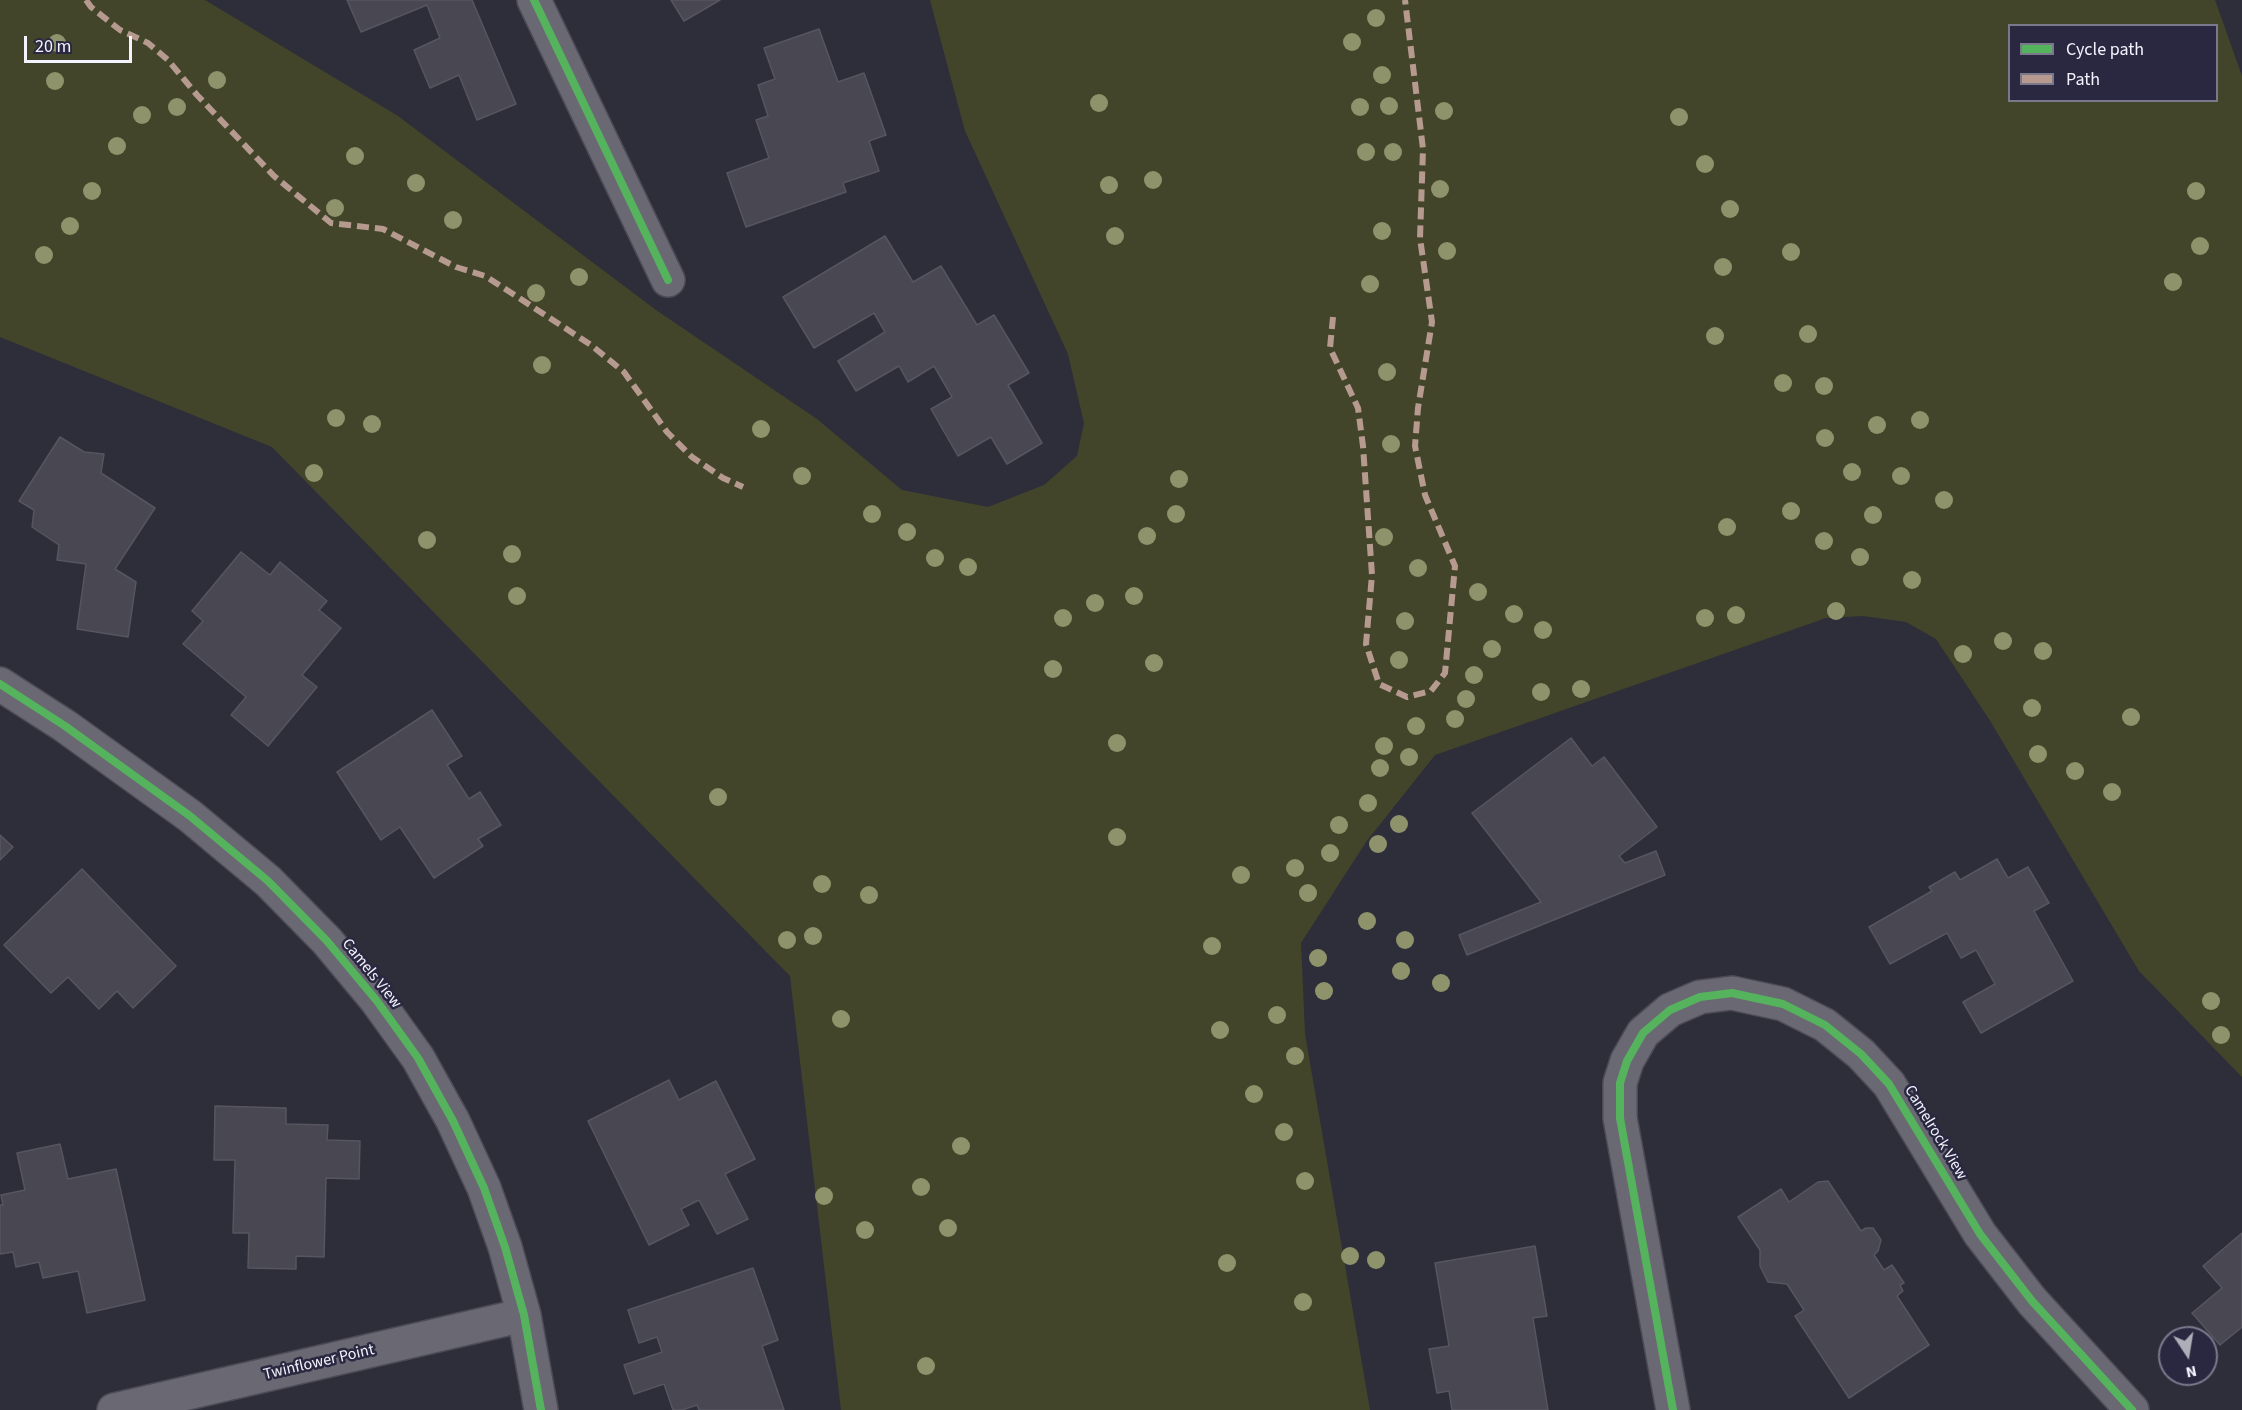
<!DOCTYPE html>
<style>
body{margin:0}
#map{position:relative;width:2242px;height:1410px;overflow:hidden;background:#2e2e3a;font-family:"Source Sans 3",sans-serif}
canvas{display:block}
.legend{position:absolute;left:2008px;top:24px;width:210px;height:78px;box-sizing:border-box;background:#2a2840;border:2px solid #7a798c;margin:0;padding:8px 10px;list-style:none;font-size:18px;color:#f3f3fd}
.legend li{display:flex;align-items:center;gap:12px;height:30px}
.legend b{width:30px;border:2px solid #7a798c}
.north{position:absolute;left:2158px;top:1326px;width:60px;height:60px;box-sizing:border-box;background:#2a2840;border:2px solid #7a798c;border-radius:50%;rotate:168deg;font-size:16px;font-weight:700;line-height:24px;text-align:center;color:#f3f3fd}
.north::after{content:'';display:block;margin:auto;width:21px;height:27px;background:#aeaeb9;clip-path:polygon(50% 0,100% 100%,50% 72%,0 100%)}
.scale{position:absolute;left:24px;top:36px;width:108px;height:27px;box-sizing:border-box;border:3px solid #f3f3fd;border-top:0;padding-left:8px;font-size:18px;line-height:21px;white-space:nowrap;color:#f3f3fd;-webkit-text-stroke:4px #2a2840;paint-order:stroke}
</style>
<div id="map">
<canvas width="2242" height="1410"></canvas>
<ul class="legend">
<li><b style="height:8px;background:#56b35d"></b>Cycle path</li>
<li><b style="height:8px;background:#b69a8f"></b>Path</li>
</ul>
<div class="north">N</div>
<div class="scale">20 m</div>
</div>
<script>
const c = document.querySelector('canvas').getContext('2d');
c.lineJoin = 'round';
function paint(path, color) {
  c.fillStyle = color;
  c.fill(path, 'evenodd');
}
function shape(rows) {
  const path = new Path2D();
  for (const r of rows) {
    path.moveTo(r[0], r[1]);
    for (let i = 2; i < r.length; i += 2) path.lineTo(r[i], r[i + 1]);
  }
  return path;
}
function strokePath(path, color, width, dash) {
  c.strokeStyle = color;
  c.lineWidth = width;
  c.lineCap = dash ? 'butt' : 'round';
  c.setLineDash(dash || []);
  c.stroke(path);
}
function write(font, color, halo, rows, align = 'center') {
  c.font = font + ' "Source Sans 3",sans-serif';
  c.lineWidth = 5;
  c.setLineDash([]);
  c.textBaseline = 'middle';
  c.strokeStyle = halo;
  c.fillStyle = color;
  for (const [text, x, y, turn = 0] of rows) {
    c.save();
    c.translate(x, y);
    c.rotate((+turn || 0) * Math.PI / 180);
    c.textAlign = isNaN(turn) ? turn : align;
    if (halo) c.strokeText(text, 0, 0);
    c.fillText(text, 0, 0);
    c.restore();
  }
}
paint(shape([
 [0,0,205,0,398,116,656,310,817,419,902,490,988,507,1044,485,1077,456,1084,423,1068,354,965,131,930,0,2215,0,2242,76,2242,1077,2139,971,1989,719,1936,639,1906,622,1863,616,1826,618,1435,755,1366,842,1301,943,1305,1034,1370,1410,841,1410,790,976,272,447,0,337],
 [2010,26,2216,26,2216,100,2010,100]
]), '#43452a');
const building = shape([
 [347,0,472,0,516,104,477,120,459,75,430,88,414,50,440,38,427,5,361,32,347,0],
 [671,0,720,0,684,21,671,0],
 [819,29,838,82,864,73,886,135,869,141,879,171,843,183,846,192,746,227,727,173,769,158,756,120,768,116,758,85,775,79,764,48,819,29],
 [885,236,913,282,941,266,977,325,994,315,1029,373,1008,385,1042,443,1007,464,991,437,958,456,931,409,952,397,934,366,908,382,899,366,856,391,838,361,885,332,874,313,814,348,783,297,885,236],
 [60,437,84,452,104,454,101,473,155,508,115,569,136,582,128,637,77,629,86,564,57,560,59,545,32,527,34,510,19,501,60,437],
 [241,552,270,575,280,562,327,601,319,610,341,628,302,675,317,687,268,746,231,715,246,697,183,644,203,621,192,611,241,552],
 [432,710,462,756,447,765,469,799,480,792,501,825,478,839,483,846,434,878,400,827,381,840,337,772,432,710],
 [1571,738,1592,766,1604,757,1657,827,1619,856,1625,863,1656,851,1665,875,1467,955,1459,935,1541,902,1472,813,1571,738],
 [0,835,13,847,0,860,0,835],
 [1997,859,2008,878,2028,867,2049,903,2034,911,2073,981,1981,1033,1963,1002,1995,984,1976,950,1961,958,1947,933,1890,964,1869,927,1932,891,1929,887,1955,872,1960,880,1997,859],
 [82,869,176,966,133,1008,117,991,99,1009,68,977,51,993,4,945,82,869],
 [669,1080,679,1100,716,1081,755,1159,725,1174,748,1219,717,1234,699,1200,681,1209,689,1225,649,1245,588,1121,669,1080],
 [215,1106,286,1108,286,1124,328,1125,327,1140,360,1141,359,1179,326,1178,324,1257,296,1256,296,1269,248,1268,249,1233,233,1233,235,1160,214,1160,215,1106],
 [60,1144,68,1179,116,1169,145,1300,87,1313,78,1271,43,1278,39,1262,16,1267,13,1252,0,1254,0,1205,3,1205,1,1195,25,1190,17,1153,60,1144],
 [1828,1181,1861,1231,1866,1228,1873,1228,1881,1240,1878,1251,1874,1255,1884,1270,1892,1265,1904,1283,1900,1285,1903,1291,1897,1296,1929,1345,1849,1398,1795,1316,1804,1310,1787,1284,1768,1282,1760,1266,1760,1250,1738,1217,1781,1189,1789,1202,1818,1182,1828,1181],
 [2242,1233,2242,1327,2220,1345,2192,1313,2222,1288,2203,1266,2242,1233],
 [1535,1246,1547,1316,1533,1318,1548,1410,1452,1410,1449,1391,1437,1393,1429,1349,1449,1346,1435,1263,1535,1246],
 [753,1268,778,1340,762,1346,784,1410,699,1410,697,1405,682,1410,673,1410,664,1384,634,1394,624,1365,662,1352,657,1337,639,1343,628,1310,753,1268]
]);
paint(building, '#484752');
strokePath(building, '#565560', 1.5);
const minor = shape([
 [534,0,668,280],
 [0,684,65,726,190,816,268,881,327,941,377,1001,418,1058,453,1121,484,1188,505,1247,524,1315,541,1410],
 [114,1410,524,1315],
 [1673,1410,1620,1118,1620,1083,1627,1061,1643,1033,1670,1010,1700,997,1732,993,1783,1004,1825,1025,1861,1054,1889,1084,1980,1234,2032,1301,2132,1410]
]);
strokePath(minor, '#4c4b55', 36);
strokePath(minor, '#696873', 33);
strokePath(shape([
 [86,0,91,7,120,30,148,43,168,60,197,95,274,176,331,223,383,229,456,267,485,276,513,294,591,345,624,372,667,432,692,457,723,478,743,487],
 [1333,317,1330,348,1358,408,1363,446,1372,575,1366,644,1379,684,1407,697,1431,691,1445,673,1455,566,1425,495,1415,446,1418,408,1432,322,1420,238,1423,149,1405,0]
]), '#b69a8f', 6, [12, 6]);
strokePath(shape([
 [534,0,668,280],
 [0,684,65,726,190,816,268,881,327,941,377,1001,418,1058,453,1121,484,1188,505,1247,524,1315,541,1410],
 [1673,1410,1620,1118,1620,1083,1627,1061,1643,1033,1670,1010,1700,997,1732,993,1783,1004,1825,1025,1861,1054,1889,1084,1980,1234,2032,1301,2132,1410]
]), '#56b35d', 8);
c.fillStyle = '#8e936b';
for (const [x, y] of [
 [1376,18],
 [1352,42],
 [57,43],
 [1382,75],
 [217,80],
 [55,81],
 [1099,103],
 [1389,106],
 [177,107],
 [1360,107],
 [1444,111],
 [142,115],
 [1679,117],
 [117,146],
 [1366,152],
 [1393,152],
 [355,156],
 [1705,164],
 [1153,180],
 [416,183],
 [1109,185],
 [1440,189],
 [92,191],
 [2196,191],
 [335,208],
 [1730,209],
 [453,220],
 [70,226],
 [1382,231],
 [1115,236],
 [2200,246],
 [1447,251],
 [1791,252],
 [44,255],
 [1723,267],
 [579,277],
 [2173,282],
 [1370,284],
 [536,293],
 [1808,334],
 [1715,336],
 [542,365],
 [1387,372],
 [1783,383],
 [1824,386],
 [336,418],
 [1920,420],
 [372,424],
 [1877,425],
 [761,429],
 [1825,438],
 [1391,444],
 [1852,472],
 [314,473],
 [802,476],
 [1901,476],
 [1179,479],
 [1944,500],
 [1791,511],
 [872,514],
 [1176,514],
 [1873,515],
 [1727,527],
 [907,532],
 [1147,536],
 [1384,537],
 [427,540],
 [1824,541],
 [512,554],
 [1860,557],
 [935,558],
 [968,567],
 [1418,568],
 [1912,580],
 [1478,592],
 [517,596],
 [1134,596],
 [1095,603],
 [1836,611],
 [1514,614],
 [1736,615],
 [1063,618],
 [1705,618],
 [1405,621],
 [1543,630],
 [2003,641],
 [1492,649],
 [2043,651],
 [1963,654],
 [1399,660],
 [1154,663],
 [1053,669],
 [1474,675],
 [1581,689],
 [1541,692],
 [1466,699],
 [2032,708],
 [2131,717],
 [1455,719],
 [1416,726],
 [1117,743],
 [1384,746],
 [2038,754],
 [1409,757],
 [1380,768],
 [2075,771],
 [2112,792],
 [718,797],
 [1368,803],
 [1399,824],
 [1339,825],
 [1117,837],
 [1378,844],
 [1330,853],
 [1295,868],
 [1241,875],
 [822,884],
 [1308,893],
 [869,895],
 [1367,921],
 [813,936],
 [787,940],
 [1405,940],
 [1212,946],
 [1318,958],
 [1401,971],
 [1441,983],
 [1324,991],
 [2211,1001],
 [1277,1015],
 [841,1019],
 [1220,1030],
 [2221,1035],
 [1295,1056],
 [1254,1094],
 [1284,1132],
 [961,1146],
 [1305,1181],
 [921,1187],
 [824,1196],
 [948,1228],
 [865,1230],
 [1350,1256],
 [1376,1260],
 [1227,1263],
 [1303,1302],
 [926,1366]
]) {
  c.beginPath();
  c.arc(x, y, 9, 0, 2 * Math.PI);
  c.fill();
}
write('16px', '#f3f3fd', '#2a2840', [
 ["Camels View",371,974,51],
 ["Camelrock View",1935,1133,59],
 ["Twinflower Point",319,1363,-13]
]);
</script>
